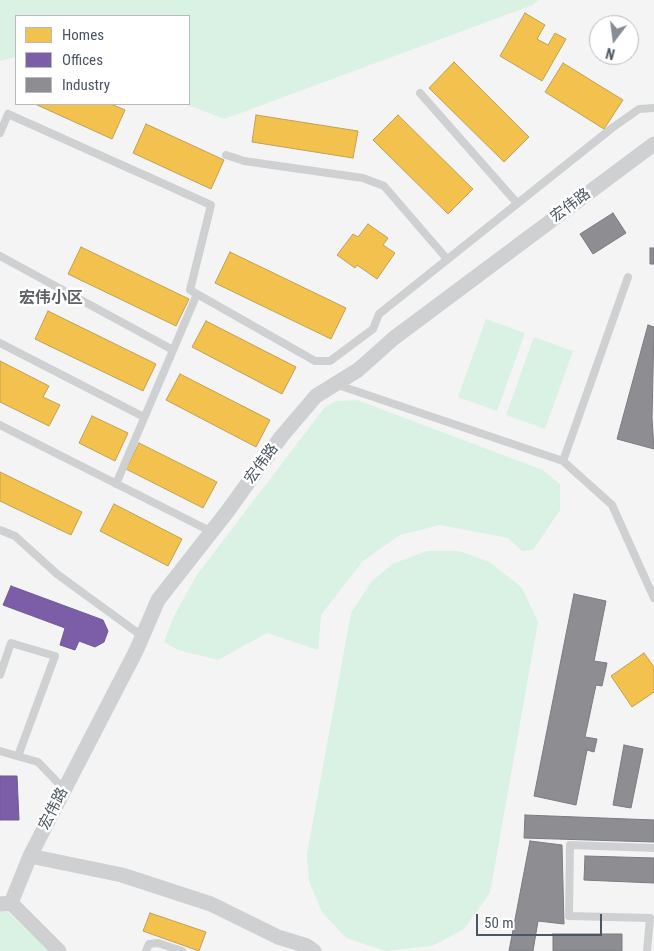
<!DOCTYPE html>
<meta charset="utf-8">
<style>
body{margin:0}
#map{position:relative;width:654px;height:951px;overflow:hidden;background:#f4f4f4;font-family:"Roboto Condensed",sans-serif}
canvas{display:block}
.legend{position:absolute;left:15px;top:15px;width:175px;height:90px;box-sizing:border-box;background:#fff;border:1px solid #b7bbc0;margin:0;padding:6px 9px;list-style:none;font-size:15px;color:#4a5661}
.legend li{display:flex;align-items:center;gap:10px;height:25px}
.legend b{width:25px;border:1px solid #b7bbc0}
.north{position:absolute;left:589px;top:15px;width:50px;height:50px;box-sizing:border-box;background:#fff;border:1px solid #b7bbc0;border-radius:50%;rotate:195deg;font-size:14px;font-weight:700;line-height:20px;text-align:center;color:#4a5661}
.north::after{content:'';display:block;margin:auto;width:18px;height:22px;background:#868d94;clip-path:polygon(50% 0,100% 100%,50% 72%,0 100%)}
.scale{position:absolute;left:476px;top:914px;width:126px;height:22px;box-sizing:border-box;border:2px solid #4a5661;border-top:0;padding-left:6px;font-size:15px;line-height:18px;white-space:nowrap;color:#4a5661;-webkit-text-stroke:4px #fff;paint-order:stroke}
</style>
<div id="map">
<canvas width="654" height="951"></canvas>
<ul class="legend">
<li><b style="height:14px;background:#f2c14e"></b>Homes</li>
<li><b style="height:14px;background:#7b5ea7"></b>Offices</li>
<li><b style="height:14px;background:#8d8d92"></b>Industry</li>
</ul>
<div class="north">N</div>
<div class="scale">50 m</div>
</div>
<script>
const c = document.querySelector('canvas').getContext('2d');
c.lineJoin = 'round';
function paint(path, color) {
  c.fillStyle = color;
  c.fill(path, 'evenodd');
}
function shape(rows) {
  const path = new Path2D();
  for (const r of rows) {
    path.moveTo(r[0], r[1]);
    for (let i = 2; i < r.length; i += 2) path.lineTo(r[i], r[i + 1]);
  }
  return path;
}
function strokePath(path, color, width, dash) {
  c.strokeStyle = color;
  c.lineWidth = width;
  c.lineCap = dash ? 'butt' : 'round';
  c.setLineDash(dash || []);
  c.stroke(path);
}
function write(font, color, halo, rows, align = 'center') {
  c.font = font + ' "Roboto Condensed","Noto Sans SC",sans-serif';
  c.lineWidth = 5;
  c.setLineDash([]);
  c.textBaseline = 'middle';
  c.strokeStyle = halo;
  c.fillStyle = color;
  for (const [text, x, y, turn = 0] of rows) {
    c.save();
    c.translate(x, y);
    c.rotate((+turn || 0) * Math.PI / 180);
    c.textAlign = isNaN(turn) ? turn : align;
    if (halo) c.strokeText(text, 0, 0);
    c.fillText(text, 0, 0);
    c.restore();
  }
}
paint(shape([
 [0,0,538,0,533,5,224,119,185,104,189,104,189,16,16,16,16,57,0,61],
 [486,319,525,333,497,411,458,397],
 [534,337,573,351,545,429,506,415],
 [357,400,543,470,560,484,560,510,533,550,522,551,508,538,440,525,400,535,363,561,321,615,318,650,267,633,218,660,178,650,164,642,174,616,196,576,325,407,336,401],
 [427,551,459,551,490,562,522,588,538,622,490,893,464,929,432,946,386,951,346,938,322,912,309,881,307,854,351,613,371,582,392,564],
 [0,911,7,911,49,951,0,951]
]), '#d9f2e3');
const homes = shape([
 [525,13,545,25,537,39,548,45,555,33,566,39,542,81,500,56,525,13],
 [454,62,529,137,504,162,429,88,454,62],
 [563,63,623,100,604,129,545,92,563,63],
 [35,104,111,104,125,110,112,139,35,104],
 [256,115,358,131,353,158,252,142,256,115],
 [398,115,473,189,448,214,373,140,398,115],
 [146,124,224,160,211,189,133,153,146,124],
 [368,224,388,238,383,245,395,253,377,279,357,265,355,268,337,255,353,234,358,237,368,224],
 [81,247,189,299,176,326,68,274,81,247],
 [230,252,346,308,331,339,215,283,230,252],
 [48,311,156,364,143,391,35,339,48,311],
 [206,321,296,367,282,394,192,347,206,321],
 [0,361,49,386,43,397,60,405,49,426,0,402,0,361],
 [180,374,270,420,256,447,166,400,180,374],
 [92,416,128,433,115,461,79,443,92,416],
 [139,443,217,482,203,508,126,469,139,443],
 [0,472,82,512,71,535,0,501,0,472],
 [114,504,182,539,168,566,100,531,114,504],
 [644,653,654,667,654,692,632,707,611,676,644,653],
 [150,913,206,932,199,951,143,931,150,913]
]);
paint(homes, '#f2c14e');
strokePath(homes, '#c0a154', 1);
const offices = shape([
 [11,586,103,620,108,631,104,642,95,647,79,641,75,650,60,645,65,628,3,605,11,586],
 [0,776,17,776,19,820,0,820,0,776]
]);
paint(offices, '#7b5ea7');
strokePath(offices, '#6c5c92', 1);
const industry = shape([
 [613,213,626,233,593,254,580,234,613,213],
 [650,248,654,248,654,264,650,264,650,248],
 [648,325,654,327,652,418,654,449,617,439,648,325],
 [574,594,606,601,594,661,607,663,602,686,596,685,585,737,597,739,594,752,587,750,576,805,534,796,574,594],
 [624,745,643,749,631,808,613,805,624,745],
 [525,815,654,820,654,842,524,838,525,815],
 [530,841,562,845,564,924,538,921,533,951,509,951,530,841],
 [585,856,654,858,654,883,584,880,585,856],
 [553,934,622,934,622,951,553,951,553,934]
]);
paint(industry, '#8d8d92');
strokePath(industry, '#797c83', 1);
strokePath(shape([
 [420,93,517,203],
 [0,133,8,114,211,205,190,290,315,361,330,361,373,329,379,314,612,128,639,109,654,108],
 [226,155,244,161,363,178,384,186,447,259],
 [0,256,173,350],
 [0,343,144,417],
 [335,384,563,461,628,277],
 [0,425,212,532],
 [563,461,612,505,654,598],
 [116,484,197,294],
 [0,530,15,536,57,574,142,636],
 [0,675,11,643,55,656,18,756],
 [0,751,38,762,64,789],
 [146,951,149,944,158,943,182,951],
 [647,951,650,918,569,916,570,845,654,848]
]), '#ced0d2', 8);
strokePath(shape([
 [30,856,122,875,211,904,278,937,307,946,314,951],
 [11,903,30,856,136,651,158,600,227,512,281,437,316,396,358,370,394,338,654,144],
 [0,904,11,903,59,951]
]), '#ced0d2', 15);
write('15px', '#4a5661', '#fff', [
 ["宏伟路",571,206,-37],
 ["宏伟路",262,464,-54],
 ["宏伟路",54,809,-63]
]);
write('bold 16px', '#5f6368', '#fff', [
 ["宏伟小区",51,299]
]);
</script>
